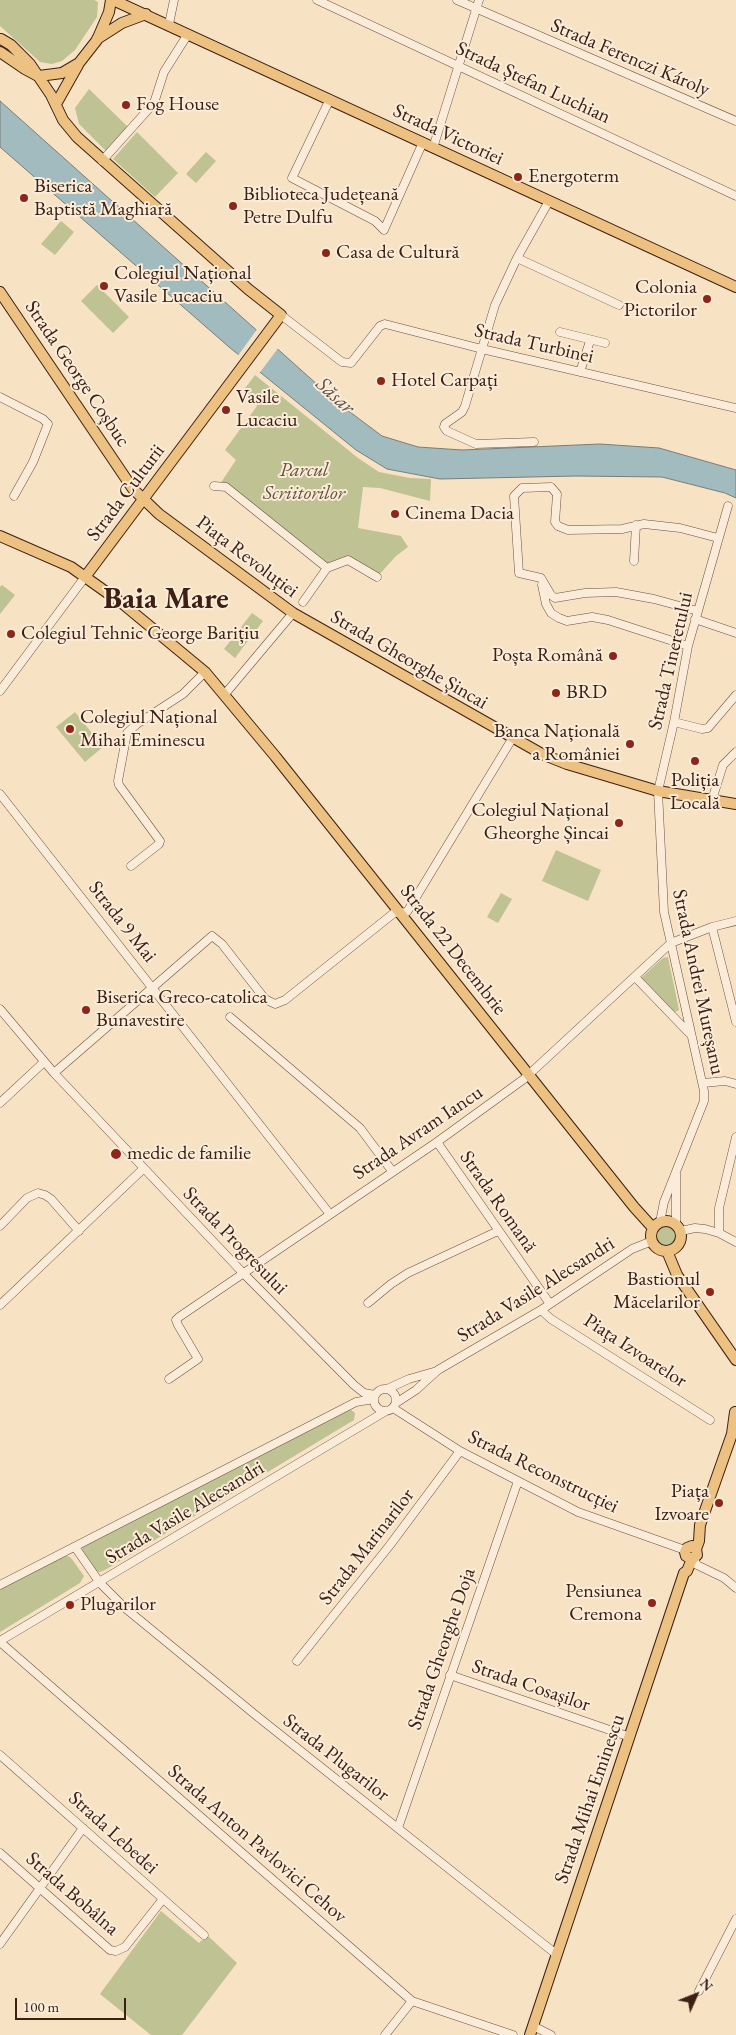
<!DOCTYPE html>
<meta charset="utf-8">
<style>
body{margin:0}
#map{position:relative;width:736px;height:2035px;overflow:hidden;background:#f7e2c3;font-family:"EB Garamond",serif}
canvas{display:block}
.north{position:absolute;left:671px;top:1970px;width:50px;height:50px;-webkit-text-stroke:4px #faecd8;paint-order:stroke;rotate:46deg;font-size:14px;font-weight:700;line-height:20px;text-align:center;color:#3c2014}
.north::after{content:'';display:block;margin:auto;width:18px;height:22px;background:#3c2014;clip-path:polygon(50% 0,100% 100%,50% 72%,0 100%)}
.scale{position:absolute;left:15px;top:1998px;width:111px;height:22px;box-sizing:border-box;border:2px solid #3c2014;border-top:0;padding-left:6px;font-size:15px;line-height:18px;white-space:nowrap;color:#3c2014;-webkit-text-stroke:4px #faecd8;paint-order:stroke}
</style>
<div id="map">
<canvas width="736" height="2035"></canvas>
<div class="north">N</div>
<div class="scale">100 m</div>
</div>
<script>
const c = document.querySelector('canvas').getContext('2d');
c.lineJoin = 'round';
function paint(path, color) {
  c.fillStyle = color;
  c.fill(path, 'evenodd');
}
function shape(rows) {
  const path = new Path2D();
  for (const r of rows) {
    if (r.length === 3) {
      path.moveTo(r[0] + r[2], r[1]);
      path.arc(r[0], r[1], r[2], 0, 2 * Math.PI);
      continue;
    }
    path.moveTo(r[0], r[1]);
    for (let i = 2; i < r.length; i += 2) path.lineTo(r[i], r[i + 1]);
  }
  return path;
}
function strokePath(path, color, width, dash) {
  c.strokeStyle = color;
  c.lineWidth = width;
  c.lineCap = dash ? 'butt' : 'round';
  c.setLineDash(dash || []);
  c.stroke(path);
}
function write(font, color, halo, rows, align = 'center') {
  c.font = font + ' "EB Garamond",serif';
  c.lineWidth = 4;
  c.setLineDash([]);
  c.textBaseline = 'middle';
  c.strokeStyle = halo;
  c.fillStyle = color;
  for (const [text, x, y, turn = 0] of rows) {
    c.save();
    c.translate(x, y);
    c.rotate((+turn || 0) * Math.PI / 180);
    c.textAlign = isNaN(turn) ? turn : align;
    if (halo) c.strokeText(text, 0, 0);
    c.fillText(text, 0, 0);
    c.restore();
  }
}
paint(shape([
 [0,0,94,0,98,2,97,17,75,50,62,61,52,64,40,62,0,26],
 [89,89,128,127,106,151,79,124,75,108],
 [137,132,178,173,155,197,113,159],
 [206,152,216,161,196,183,186,174],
 [61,221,74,232,55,255,41,244],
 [97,285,129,317,113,333,81,301],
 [255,375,358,458,379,472,410,478,431,479,430,501,380,488,363,487,358,528,401,536,408,547,396,556,377,577,348,560,327,568,226,487,218,487,236,460,225,450,257,406,253,399,243,391],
 [2,585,15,595,0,614,0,587],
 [252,613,263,621,235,658,224,649],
 [75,712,103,747,85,762,56,727],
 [556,850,601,870,588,901,542,881],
 [501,893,512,899,498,923,487,917],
 [668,957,679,1010,673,1013,641,978,663,958],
 [667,1236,12],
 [350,1409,355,1413,354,1420,105,1570,100,1572,95,1571,81,1551,84,1545],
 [67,1556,70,1557,74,1562,84,1576,80,1583,0,1632,0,1589,61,1557],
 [161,1911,199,1943,207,1935,237,1963,182,2035,151,2035,100,1994]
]), '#bfc292');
const water = shape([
 [0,101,338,403,382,436,418,447,462,450,600,444,659,448,736,470,736,498,725,493,662,477,576,476,440,479,387,469,356,450,229,347,0,147,0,101]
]);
paint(water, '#a2bbbe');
strokePath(water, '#797d7a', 1);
paint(shape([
 [258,328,279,347,258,375,237,357]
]), '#f7e2c3');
const minor = shape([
 [317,0,736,196],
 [457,0,736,121],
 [169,24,174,0],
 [330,99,292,178,375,221,384,230,423,142],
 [433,148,479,0],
 [102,161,154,103,164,72,188,34],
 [517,258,619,305],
 [281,315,342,362,351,363,380,326,385,324,482,349,736,408],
 [560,332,605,343],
 [580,372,590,341],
 [0,397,43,419,48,424,33,462,14,496],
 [534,442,476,444,447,431,444,427,445,424,462,412,465,406,495,305,517,258,549,201],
 [214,486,226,487,327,568,348,560,377,577],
 [634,561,636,525],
 [542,585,546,604,551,613,559,618,567,621,592,617,608,620,688,646],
 [303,602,327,568],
 [698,611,654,599,616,592,585,593,555,598,551,595,541,578,519,573,514,496,522,488,551,487,557,494,555,522,558,526,568,530,622,529,644,524,680,528,718,538],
 [695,619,736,633],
 [0,691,85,577],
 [225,694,293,613],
 [674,722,702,729,708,728,736,695],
 [0,794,329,1213],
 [712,800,723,765,736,752],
 [131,866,159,844,160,841,119,785,118,781,127,733,137,724,183,694,205,672],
 [712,927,736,1022],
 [635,977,689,1033],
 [0,1009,54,1073,243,1273,354,1385,364,1393,375,1395],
 [230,1017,360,1128,392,1171],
 [54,1073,212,936,222,944,265,999,275,1004,285,1000,394,913,407,912,512,739],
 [703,1083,725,1081,736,1084],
 [0,1103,44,1062],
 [437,1142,550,1304],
 [676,1174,676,1224],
 [660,1222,664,1202,704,1101,704,1091,664,912,658,791,674,722,688,646,728,506],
 [0,1226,27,1198,38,1193,45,1195,51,1199,79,1231],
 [681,1231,695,1228,705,1229,719,1233,736,1242],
 [719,1233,719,1208,736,1137],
 [368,1303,391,1284,408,1273,498,1231],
 [0,1305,143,1169],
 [541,1310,551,1319,710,1420],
 [169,1379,198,1359,178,1325,176,1320,179,1317,437,1142,524,1079,671,943,712,927,736,921],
 [387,1389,409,1379,437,1371],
 [385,1400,11],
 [396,1403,416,1390,438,1370,541,1310,632,1249,652,1241],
 [393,1408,460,1451,578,1512,685,1550],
 [75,1547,100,1583,125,1608,258,1717,556,1954],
 [693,1558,697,1565,724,1578,736,1588],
 [0,1585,356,1402,374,1399],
 [0,1641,386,1411],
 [0,1642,412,2001,513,2035],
 [297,1661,390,1545,460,1451],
 [450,1675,630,1737],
 [0,1755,204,1935],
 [398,1828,518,1481],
 [0,1853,110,1950,116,1951,125,1947,163,1899],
 [0,1944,83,1828],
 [699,1991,736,1919],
 [533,2026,551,2035],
 [385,2035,412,2001]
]);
const major = shape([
 [113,0,736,287],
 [1,39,11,45,30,64,51,95,63,120,77,137,248,289,281,315,85,577],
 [97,39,122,23,146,14],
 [0,52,25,69,38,76],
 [39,76,62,73,79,63,97,40,109,12,111,0],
 [56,104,78,65],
 [0,292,133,489,159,514,293,613,542,754,567,764,658,791,736,804],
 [0,536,71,567,123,604,205,672,275,756,634,1207,653,1228],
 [666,1236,15],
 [667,1251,677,1275,736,1360],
 [696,1549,692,1546,687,1548,685,1552,686,1556,692,1559,697,1555,696,1549,699,1541,700,1525,732,1434,735,1412],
 [530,2035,684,1573,687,1571,692,1559]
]);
strokePath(minor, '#6b5040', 9);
strokePath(major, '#3c2014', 12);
strokePath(minor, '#faecd8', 8);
strokePath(major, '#ecc182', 10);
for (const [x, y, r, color] of [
 [126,105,5,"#8f2418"],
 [518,177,5,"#8f2418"],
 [24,198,5,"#8f2418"],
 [233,206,5,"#8f2418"],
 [326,253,5,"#8f2418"],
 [104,286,5,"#8f2418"],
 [707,299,5,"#8f2418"],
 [381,381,5,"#8f2418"],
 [226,410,5,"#8f2418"],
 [395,514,5,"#8f2418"],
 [11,634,5,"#8f2418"],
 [613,656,5,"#8f2418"],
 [556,693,5,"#8f2418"],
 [70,729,5,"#8f2418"],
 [630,744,5,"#8f2418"],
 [695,761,5,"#8f2418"],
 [619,823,5,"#8f2418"],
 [86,1010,5,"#8f2418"],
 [116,1154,6,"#8f2418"],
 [710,1292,5,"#8f2418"],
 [719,1503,5,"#8f2418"],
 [652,1603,5,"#8f2418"],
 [70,1605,5,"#8f2418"]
]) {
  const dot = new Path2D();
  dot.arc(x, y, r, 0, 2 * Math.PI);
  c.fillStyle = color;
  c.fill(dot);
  strokePath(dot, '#faecd8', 2);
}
write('20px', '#3c2014', '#faecd8', [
 ["Strada Ferenczi Károly",630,58,23],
 ["Strada Ștefan Luchian",533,83,25],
 ["Strada Victoriei",448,135,25],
 ["Strada Turbinei",534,344,13],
 ["Strada George Coșbuc",77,374,56],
 ["Strada Culturii",126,493,-53],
 ["Piața Revoluției",247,557,37],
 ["Strada Gheorghe Șincai",409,660,30],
 ["Strada Tineretului",671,661,-77],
 ["Strada 9 Mai",122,922,52],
 ["Strada 22 Decembrie",453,950,52],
 ["Strada Andrei Mureșanu",698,982,78],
 ["Strada Avram Iancu",418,1133,-34],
 ["Strada Romană",498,1202,55],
 ["Strada Progresului",235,1241,46],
 ["Strada Vasile Alecsandri",536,1290,-32],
 ["Piața Izvoarelor",635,1351,33],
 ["Strada Reconstrucției",543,1472,26],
 ["Strada Vasile Alecsandri",185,1513,-31],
 ["Strada Marinarilor",367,1547,-52],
 ["Strada Gheorghe Doja",442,1649,-71],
 ["Strada Cosașilor",531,1686,19],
 ["Strada Plugarilor",336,1758,38],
 ["Strada Mihai Eminescu",590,1799,-71],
 ["Strada Lebedei",113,1833,42],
 ["Strada Anton Pavlovici Cehov",257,1844,41],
 ["Strada Bobâlna",72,1894,41]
]);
write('20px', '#3c2014', '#faecd8', [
 ["Fog House",136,105],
 ["Energoterm",528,177],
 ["Biserica",34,187],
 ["Baptistă Maghiară",34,210],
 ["Biblioteca Județeană",243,195],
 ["Petre Dulfu",243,218],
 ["Casa de Cultură",336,253],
 ["Colegiul Național",114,274],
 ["Vasile Lucaciu",114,297],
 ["Colonia",697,288,"right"],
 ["Pictorilor",697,311,"right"],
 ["Hotel Carpați",391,381],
 ["Vasile",236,398],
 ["Lucaciu",236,421],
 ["Cinema Dacia",405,514],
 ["Colegiul Tehnic George Barițiu",21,634],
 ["Poșta Română",603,656,"right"],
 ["BRD",566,693],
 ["Colegiul Național",80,718],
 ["Mihai Eminescu",80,741],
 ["Banca Națională",620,732,"right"],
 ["a României",620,755,"right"],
 ["Poliția",695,781,"center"],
 ["Locală",695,804,"center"],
 ["Colegiul Național",609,811,"right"],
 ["Gheorghe Șincai",609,834,"right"],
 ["Biserica Greco-catolica",96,998],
 ["Bunavestire",96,1021],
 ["medic de familie",127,1154],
 ["Bastionul",700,1280,"right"],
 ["Măcelarilor",700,1303,"right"],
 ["Piața",709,1492,"right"],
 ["Izvoare",709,1515,"right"],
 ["Pensiunea",642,1592,"right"],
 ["Cremona",642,1615,"right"],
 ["Plugarilor",80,1605]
], 'left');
write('italic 20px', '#63513a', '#faecd8', [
 ["Parcul",304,471],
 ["Scriitorilor",304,494]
]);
write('italic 21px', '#5b4e47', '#faecd8', [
 ["Săsar",335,396,42]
]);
write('bold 30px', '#3c2014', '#faecd8', [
 ["Baia Mare",166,600]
]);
</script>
